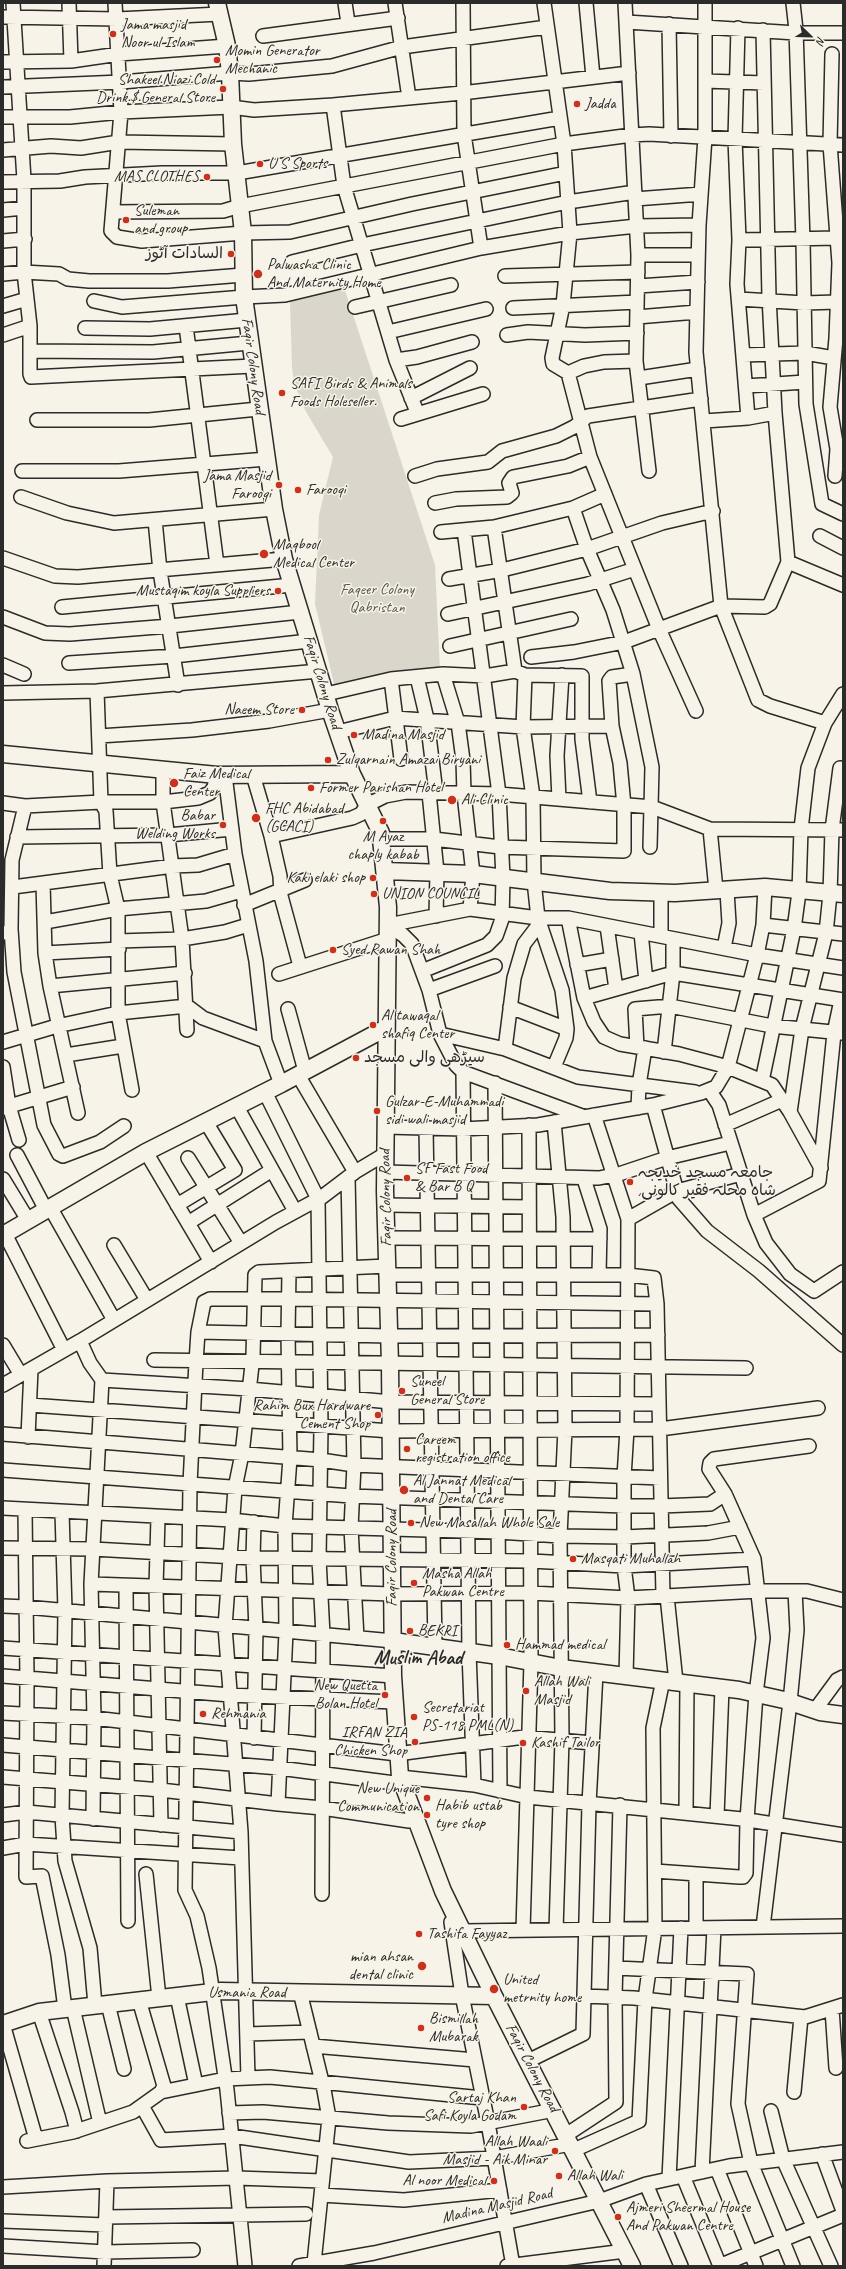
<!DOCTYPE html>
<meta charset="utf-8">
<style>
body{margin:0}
#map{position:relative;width:846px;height:2269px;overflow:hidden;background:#f7f3e8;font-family:Caveat,sans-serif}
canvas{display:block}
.frame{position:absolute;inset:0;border:4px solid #2b2b2b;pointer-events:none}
.north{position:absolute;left:790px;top:16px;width:40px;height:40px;-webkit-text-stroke:3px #f7f3e8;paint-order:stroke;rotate:113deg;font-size:11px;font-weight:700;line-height:16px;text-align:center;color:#2b2b2b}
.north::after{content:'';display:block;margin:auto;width:14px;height:18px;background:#2b2b2b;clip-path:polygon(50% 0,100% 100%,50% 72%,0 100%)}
</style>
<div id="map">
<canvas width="846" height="2269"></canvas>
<div class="frame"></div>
<div class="north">N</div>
</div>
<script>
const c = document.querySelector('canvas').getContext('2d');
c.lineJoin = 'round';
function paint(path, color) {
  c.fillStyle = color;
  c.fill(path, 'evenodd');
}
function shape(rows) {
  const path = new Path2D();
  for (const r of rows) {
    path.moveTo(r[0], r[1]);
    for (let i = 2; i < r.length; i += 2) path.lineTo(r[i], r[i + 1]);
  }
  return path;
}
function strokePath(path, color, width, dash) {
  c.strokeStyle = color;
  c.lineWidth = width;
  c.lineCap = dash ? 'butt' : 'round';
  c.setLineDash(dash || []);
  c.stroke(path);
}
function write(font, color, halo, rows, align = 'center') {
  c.font = font + ' Caveat,"Playpen Sans Arabic",sans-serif';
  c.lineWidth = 3;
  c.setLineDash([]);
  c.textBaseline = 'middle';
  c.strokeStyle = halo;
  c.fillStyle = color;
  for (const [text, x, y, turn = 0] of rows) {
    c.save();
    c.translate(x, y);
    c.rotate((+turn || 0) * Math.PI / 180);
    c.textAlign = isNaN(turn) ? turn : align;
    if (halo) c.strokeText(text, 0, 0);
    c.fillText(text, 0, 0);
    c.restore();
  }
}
paint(shape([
 [343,284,435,565,440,671,335,688,315,604,319,515,333,457,305,410,294,383,292,367,290,301]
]), '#dad6cc');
const minor = shape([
 [13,3,24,180,24,272,30,326,30,374,31,377,253,366],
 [69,3,71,61],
 [115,3,121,112,111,231,117,237,142,241,243,233,290,232,412,204,566,173],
 [345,3,348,23],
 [395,3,409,98],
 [463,3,464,134,481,248],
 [544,3,564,144,570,233,563,305,552,358,553,364,568,373,590,457,659,629,696,711],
 [586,3,593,77],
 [625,3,638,255,636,361,649,471],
 [705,3,705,137,699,225,696,352,721,606,758,700,770,706,825,723,843,694],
 [793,3,796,30,803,241,806,404,822,504,843,514],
 [3,17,117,19,220,14],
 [627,22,796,33,843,33],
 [669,24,671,136],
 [738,28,735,139,739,240,737,284,748,418],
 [263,36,398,18],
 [832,54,830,144,839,263,836,338,830,407,837,449,835,476],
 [3,62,71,61,119,54,227,46],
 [705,81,764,83],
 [3,87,121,82,230,73,249,74,332,66,402,47,547,27],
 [333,105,344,186,396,360,417,412],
 [3,117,70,117,121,112,231,107,254,110,333,105,462,93,629,73],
 [3,150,51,146,81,148,119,142,233,144],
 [3,182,60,181,85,177,162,173,237,173,560,118],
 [635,199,701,194],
 [3,210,24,208],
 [114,212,223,211,240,206,564,144,632,135,649,134,843,145],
 [739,240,837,238],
 [3,241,25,239],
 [638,255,698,255],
 [292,262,362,245,568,202,635,192],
 [3,274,24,272,59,274,68,279,89,281,168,281,243,275],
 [505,276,638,272],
 [638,286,698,282],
 [739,299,804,303,837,302],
 [94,301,122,307,244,297,285,295,481,248,570,233,637,226,699,225],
 [3,306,27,299],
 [355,307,451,285],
 [513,308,637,302],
 [637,317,697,312],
 [186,326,217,565],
 [85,328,150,329,247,320],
 [388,332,486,309],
 [3,335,30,326],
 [507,335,528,332,585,335,637,333],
 [31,351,153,352,249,343],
 [743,355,805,353,834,358],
 [396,360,417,357,472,342],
 [568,373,584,366,604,362,636,361],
 [639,378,698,369],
 [746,386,805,382],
 [411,398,470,368],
 [401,419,483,394],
 [37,420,149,420,258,409],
 [704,421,748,418,775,413],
 [22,471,119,471,267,459],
 [415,476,437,469,488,462,502,451,556,436,574,427,588,416,701,399],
 [21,497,67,513,114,523,274,509],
 [435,503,456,499,507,497,512,493,509,483,513,477,568,466,590,457],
 [573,508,587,549,613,610,633,674,652,767,650,847],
 [155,520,160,571,178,685],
 [494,527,515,671],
 [441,532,494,527,573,508,605,494],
 [820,536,843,548],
 [3,558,55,576,78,577,284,559],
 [788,562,843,585],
 [449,579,502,570,587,549,662,523,713,511],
 [62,607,292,585],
 [448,614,588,584,635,569],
 [3,617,45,633,70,634,170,626,300,612],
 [450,646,571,619],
 [531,657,574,652,624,642,721,606,765,607,770,604,788,562,775,413,769,297,763,30],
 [69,663,174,656,309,641],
 [3,665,24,674],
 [443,674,458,723,463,760,464,794,473,874,470,909],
 [525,675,523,727,533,797,534,881,538,918,562,990,567,1029,566,1038,554,1067],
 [417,677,427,719,436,793],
 [391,679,401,759],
 [97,691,101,802,106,811,110,875,118,909,118,1013,132,1090],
 [3,693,97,691,319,671],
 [326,694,391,679,443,674,485,676,515,671,525,675,582,676,582,739,590,802],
 [338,732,395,718,523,727,612,726],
 [99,736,192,730,269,721,330,710],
 [163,770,163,802,182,939,187,1030],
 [225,775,235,854,256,961,265,1041,281,1084],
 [253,775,271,836,280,876,281,896,300,966],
 [429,793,437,872,436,916],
 [559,799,557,756,562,675],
 [3,803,25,806,101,802,163,802,198,798,210,793,214,787,217,775],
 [710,829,716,890],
 [271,836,352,818,361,814,367,805,385,796,406,792,499,794,652,807,710,829,843,830],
 [17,837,168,835,232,829],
 [381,839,434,839,500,847,624,851,624,806,620,763,612,726,609,681,612,677,633,674],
 [43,883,45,953,50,986,78,1113],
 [13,887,173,866,198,865,235,854],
 [661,893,661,936],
 [244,905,305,880],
 [568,918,584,998,594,1022,604,1037,620,1044,679,1054,728,1067,772,1085,790,1112,821,1168],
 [45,922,118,909,206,901,241,891],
 [388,925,470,909,538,918,568,918,757,955,843,968],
 [388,925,403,935,412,944,429,990,440,1034,456,1065,463,1072,585,1117],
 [763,925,843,934],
 [607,926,616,989],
 [11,929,14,972,44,1125,59,1154,63,1156,100,1142,124,1126],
 [6,933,11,929,12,860,25,806],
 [641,933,646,981],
 [118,941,182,939,225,932,248,925],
 [724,948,729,923,727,891],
 [45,953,119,949],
 [577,965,612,959],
 [422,971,487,945,496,936,502,919,503,878,499,794,464,530],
 [279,974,388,939],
 [50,986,185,973],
 [429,990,495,966],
 [584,998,673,973,843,1000],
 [510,1007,567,1029],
 [288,1009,305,1071],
 [440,1034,505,1049,578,1077,695,1092],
 [3,1042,57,1026,118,1013,187,1006,203,1018,265,1041],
 [637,1047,635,1009,670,1006,772,1026,842,1033],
 [505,1049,514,978,524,944,537,927,538,918],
 [664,1052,673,973,673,939],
 [66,1055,123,1046],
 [3,1067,9,1106,19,1140],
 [463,1072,469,1652,474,1785],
 [298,1075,355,1172],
 [762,1081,794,929,799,892,801,829,808,768,825,723],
 [495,1083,500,1791],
 [709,1090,719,1105,754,1215,766,1243,790,1274,814,1291,843,1272],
 [265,1092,318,1199,321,1427,319,1559,323,1635,322,1894],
 [653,1105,679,1199,707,1231,759,1271,843,1345],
 [237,1107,295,1211],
 [3,1108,73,1087],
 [638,1108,639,1085,645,1048],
 [790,1112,802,1029,826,933,830,894,832,830,840,768],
 [594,1115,628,1219,627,1429,624,1477,624,1566,628,1598,626,1676],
 [554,1122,563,1217,565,1429,560,1536,562,1740,556,1930],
 [725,1125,782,1100],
 [386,1127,463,1129,538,1125,653,1105,701,1093,716,1087,728,1067,757,955,763,925,765,887],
 [426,1128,435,1646],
 [146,1152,211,1262],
 [17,1155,46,1210],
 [188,1158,241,1243],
 [385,1172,599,1178,619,1174,667,1158,730,1143],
 [348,1177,354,1465,351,1528,357,1638],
 [3,1179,28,1220],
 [584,1179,600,1229,599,1275],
 [177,1205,235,1170,206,1122],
 [386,1205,529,1207],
 [50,1207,114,1320],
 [754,1215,819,1181,834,1033,841,1000],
 [628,1219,677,1191,741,1174],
 [188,1223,272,1170],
 [5,1234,64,1350],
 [387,1238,600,1239],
 [114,1245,147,1300],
 [289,1271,288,1334,290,1458,285,1526,286,1632,278,1804,322,1808,409,1821],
 [388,1275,628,1275,654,1278,657,1304,663,1596],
 [198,1332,390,1336,658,1335],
 [80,1341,90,1363,102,1380,91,1584,94,1718,93,1819],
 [3,1345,21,1375],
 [154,1360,746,1368],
 [102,1380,249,1389,391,1402,659,1404],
 [3,1385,80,1341,276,1222,322,1197,355,1172,385,1154],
 [30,1405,391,1431,660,1429,818,1408],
 [3,1434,321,1460,354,1465,660,1478],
 [28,1437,31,1369],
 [3,1470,351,1496,624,1506,661,1506,710,1504,725,1494],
 [3,1508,232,1520,285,1526,498,1532,560,1536,625,1537,708,1533,740,1527],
 [25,1510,27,1679,26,1877,42,1876,58,1955,65,2009],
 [62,1512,65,1610,62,1816,65,1861,90,1948,95,2005],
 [158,1518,156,1587,161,1825],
 [254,1522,253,1558,256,1629,254,1738],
 [3,1548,93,1549,253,1558,531,1561,624,1566,754,1559],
 [91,1584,392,1594,531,1593,628,1598,759,1591,807,1591,843,1600],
 [126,1586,128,1921],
 [667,1596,676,1682],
 [3,1606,26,1607,393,1641],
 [3,1648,393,1676],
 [3,1676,230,1695,394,1702],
 [815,1710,837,1680,843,1677],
 [3,1713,94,1718,397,1754,524,1737,592,1743],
 [3,1745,279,1768,402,1784],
 [3,1777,161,1790,278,1804],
 [400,1777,474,1785,528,1797,742,1819,843,1835],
 [686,1812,687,1683],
 [3,1815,27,1812,241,1832],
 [717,1816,722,1688],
 [3,1848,26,1844,241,1858],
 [655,1871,739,1877,743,1877,746,1873,747,1820,756,1694,763,1638,754,1559,725,1494,709,1469,710,1463,714,1459,809,1446],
 [146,1874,159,1998],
 [696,1874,696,1928],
 [451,1922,462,1995,488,2123,513,2266],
 [763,1927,790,1702,797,1630,795,1591],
 [523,1930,531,1662,529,1125],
 [463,1931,843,1926],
 [616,1968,747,1974,738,2104,751,2163,793,2266],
 [300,1992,324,2090,329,2118,314,2263],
 [177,1996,196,2085],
 [584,1996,634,1998,805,2017,843,2005],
 [108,2004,124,2069],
 [73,2008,100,2123],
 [832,2009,836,2068],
 [39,2012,72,2112,77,2131],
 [3,2024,36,2139],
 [247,2034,310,2032],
 [313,2046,475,2060],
 [528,2061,583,2034,589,1804,596,1673],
 [248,2078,241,1832,225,1627,235,1488,242,1454,253,1356,255,1275,259,1272,387,1266],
 [161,2092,225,2079,270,2077,482,2098],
 [794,2092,801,2017],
 [142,2106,161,2140,232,2136,409,2162,494,2158,571,2144],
 [771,2111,783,2159,831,2266],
 [229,2113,263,2112,388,2123,471,2126,554,2110],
 [566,2135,616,2102,615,1997,620,1805],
 [27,2141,73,2132,133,2112,161,2092,164,2086,139,2000],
 [574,2150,639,2121,645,1999,655,1928,653,1728,663,1680],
 [822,2154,843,2211],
 [717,2169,756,2266],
 [702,2172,714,1928],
 [683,2176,720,2266],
 [669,2179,681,1928],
 [646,2184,681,2266],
 [3,2187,107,2181,237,2178,322,2181],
 [321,2195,404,2200,500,2190],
 [106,2217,306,2214],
 [3,2221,105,2225],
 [3,2246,105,2252,193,2250],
 [104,2266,107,2181],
 [245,2266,227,2090,209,1968,197,1916,185,1890,190,1484,196,1362,198,1332,204,1302,210,1299,288,1299,657,1304],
 [299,2266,374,2253,599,2201,646,2184,729,2166,843,2152],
 [507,2266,625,2251],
 [719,2266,843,2215]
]);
const major = shape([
 [217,3,227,46,230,73,233,144,243,233,244,297,274,509,284,559,330,710,352,774,381,833,381,839,388,907,385,1191,390,1364,393,1676,400,1777,443,1891,494,1996,632,2266],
 [3,754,217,775,352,774],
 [385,871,473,874,610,891,675,893,765,887,843,894],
 [3,1235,146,1152,281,1084,386,1028],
 [393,1641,499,1656,561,1668,739,1690,784,1700,820,1712,843,1715],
 [3,2024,39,2012,221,1991,494,1996]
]);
strokePath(minor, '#2b2b2b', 16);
strokePath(major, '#2b2b2b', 19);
strokePath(minor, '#f7f3e8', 13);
strokePath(major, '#f7f3e8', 16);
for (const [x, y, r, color] of [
 [113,34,4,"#c8321e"],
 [217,60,4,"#c8321e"],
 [223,89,4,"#c8321e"],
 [577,104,4,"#c8321e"],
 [260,164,4,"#c8321e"],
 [207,177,4,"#c8321e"],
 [126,220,4,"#c8321e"],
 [231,254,4,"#c8321e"],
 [258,274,5,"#c8321e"],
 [282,393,4,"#c8321e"],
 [279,485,4,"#c8321e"],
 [298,490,4,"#c8321e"],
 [264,554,5,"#c8321e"],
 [278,591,4,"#c8321e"],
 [302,710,4,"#c8321e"],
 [354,735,4,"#c8321e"],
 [328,760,4,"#c8321e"],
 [174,783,5,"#c8321e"],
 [311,788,4,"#c8321e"],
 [452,800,5,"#c8321e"],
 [256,818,5,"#c8321e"],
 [383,821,4,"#c8321e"],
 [223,825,4,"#c8321e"],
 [373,878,4,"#c8321e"],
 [374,894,4,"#c8321e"],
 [333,950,4,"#c8321e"],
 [373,1025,4,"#c8321e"],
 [356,1058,4,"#c8321e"],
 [377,1111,4,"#c8321e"],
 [407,1178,4,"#c8321e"],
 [630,1182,4,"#c8321e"],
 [402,1391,4,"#c8321e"],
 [378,1415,4,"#c8321e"],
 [407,1449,4,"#c8321e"],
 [404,1490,5,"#c8321e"],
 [411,1523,4,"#c8321e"],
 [573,1559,4,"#c8321e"],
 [414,1583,4,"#c8321e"],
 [410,1631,4,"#c8321e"],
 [507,1645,4,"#c8321e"],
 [526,1691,4,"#c8321e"],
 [385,1695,4,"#c8321e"],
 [203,1714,4,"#c8321e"],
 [414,1717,4,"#c8321e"],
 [415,1742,4,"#c8321e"],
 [523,1743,4,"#c8321e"],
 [427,1798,4,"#c8321e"],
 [427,1815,4,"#c8321e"],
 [419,1934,4,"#c8321e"],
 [422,1966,5,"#c8321e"],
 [494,1989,5,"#c8321e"],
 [421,2028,4,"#c8321e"],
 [524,2107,4,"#c8321e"],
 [555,2151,4,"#c8321e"],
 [559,2176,4,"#c8321e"],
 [494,2181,4,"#c8321e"],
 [618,2217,4,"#c8321e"]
]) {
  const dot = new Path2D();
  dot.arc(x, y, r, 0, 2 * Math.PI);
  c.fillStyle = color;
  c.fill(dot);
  strokePath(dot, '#f7f3e8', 1.5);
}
write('16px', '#2b2b2b', '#f7f3e8', [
 ["Jama masjid",121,25],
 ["Noor ul Islam",121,43],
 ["Momin Generator",225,51],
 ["Mechanic",225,69],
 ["Shakeel.Niazi.Cold",215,80,"right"],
 ["Drink.$.General Store",215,98,"right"],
 ["Jadda",585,104],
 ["U S Sports",268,164],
 ["MAS CLOTHES",199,177,"right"],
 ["Suleman",134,211],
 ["and group",134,229],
 ["السادات آٹوز",223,254,"right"],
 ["Palwasha Clinic",267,265],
 ["And Maternity Home",267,283],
 ["SAFI Birds & Animals",290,384],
 ["Foods Holeseller.",290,402],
 ["Jama Masjid",271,476,"right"],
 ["Farooqi",271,494,"right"],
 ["Farooqi",306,490],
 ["Maqbool",273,545],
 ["Medical Center",273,563],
 ["Mustaqim koyla Suppliers",270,591,"right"],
 ["Naeem Store",294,710,"right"],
 ["Madina Masjid",362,735],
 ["Zulqarnain Amazai Biryani",336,760],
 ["Faiz Medical",183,774],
 ["Center",183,792],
 ["Former Parishan Hotel",319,788],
 ["Ali Clinic",461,800],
 ["FHC Abidabad",265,809],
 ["(GCACI)",265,827],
 ["Babar",215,816,"right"],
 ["Welding Works",215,834,"right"],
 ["M Ayaz",383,837,"center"],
 ["chaply kabab",383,855,"center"],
 ["Kaki elaki shop",365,878,"right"],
 ["UNION COUNCIL",382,894],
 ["Syed Rawan Shah",341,950],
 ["Al tawaqal",381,1016],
 ["shafiq Center",381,1034],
 ["سیڑھی والی مسجد",364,1058],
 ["Gulzar-E-Muhammadi",385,1102],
 ["sidi wali masjid",385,1120],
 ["SF Fast Food",415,1169],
 ["& Bar B Q",415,1187],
 ["جامعہ مسجد خدیجہ",638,1173],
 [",شاہ محلہ فقیر کالونی",638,1191],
 ["Suneel",410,1382],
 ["General Store",410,1400],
 ["Rahim Bux Hardware",370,1406,"right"],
 ["Cement Shop",370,1424,"right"],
 ["Careem",415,1440],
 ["registration office",415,1458],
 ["Al Jannat Medical",413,1481],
 ["and Dental Care",413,1499],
 ["New Masallah Whole Sale",419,1523],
 ["Masqati Muhallah",581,1559],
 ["Masha Allah",422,1574],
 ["Pakwan Centre",422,1592],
 ["BEKRI",418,1631],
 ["Hammad medical",515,1645],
 ["Allah Wali",534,1682],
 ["Masjid",534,1700],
 ["New Quetta",377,1686,"right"],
 ["Bolan Hotel",377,1704,"right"],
 ["Secretariat",422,1708],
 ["PS-118 PML(N)",422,1726],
 ["Rehmania",211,1714],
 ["IRFAN ZIA",407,1733,"right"],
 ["Chicken Shop",407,1751,"right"],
 ["Kashif Tailor",531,1743],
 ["New Unique",419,1789,"right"],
 ["Communication",419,1807,"right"],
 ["Habib ustab",435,1806],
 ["tyre shop",435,1824],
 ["Tashifa Fayyaz",427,1934],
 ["mian ahsan",413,1957,"right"],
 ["dental clinic",413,1975,"right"],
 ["United",503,1980],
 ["metrnity home",503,1998],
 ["Bismillah",429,2019],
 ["Mubarak",429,2037],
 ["Sartaj Khan",516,2098,"right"],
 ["Safi Koyla Godam",516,2116,"right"],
 ["Allah Waali",547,2142,"right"],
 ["Masjid - Aik Minar",547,2160,"right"],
 ["Allah Wali",567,2176],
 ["Al noor Medical",486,2181,"right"],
 ["Ajmeri Sheermal House",626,2208],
 ["And Pakwan Centre",626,2226]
], 'left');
write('16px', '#2b2b2b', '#f7f3e8', [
 ["Faqir Colony Road",253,366,82],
 ["Faqir Colony Road",322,682,73],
 ["Faqir Colony Road",386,1198,-91],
 ["Faqir Colony Road",392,1558,-90],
 ["Usmania Road",247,1993],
 ["Faqir Colony Road",532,2068,62],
 ["Madina Masjid Road",497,2206,-13]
]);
write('16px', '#575653', '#f7f3e8', [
 ["Faqeer Colony",377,590],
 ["Qabristan",377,608]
]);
write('bold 20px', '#2b2b2b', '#f7f3e8', [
 ["Muslim Abad",418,1659]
]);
</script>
